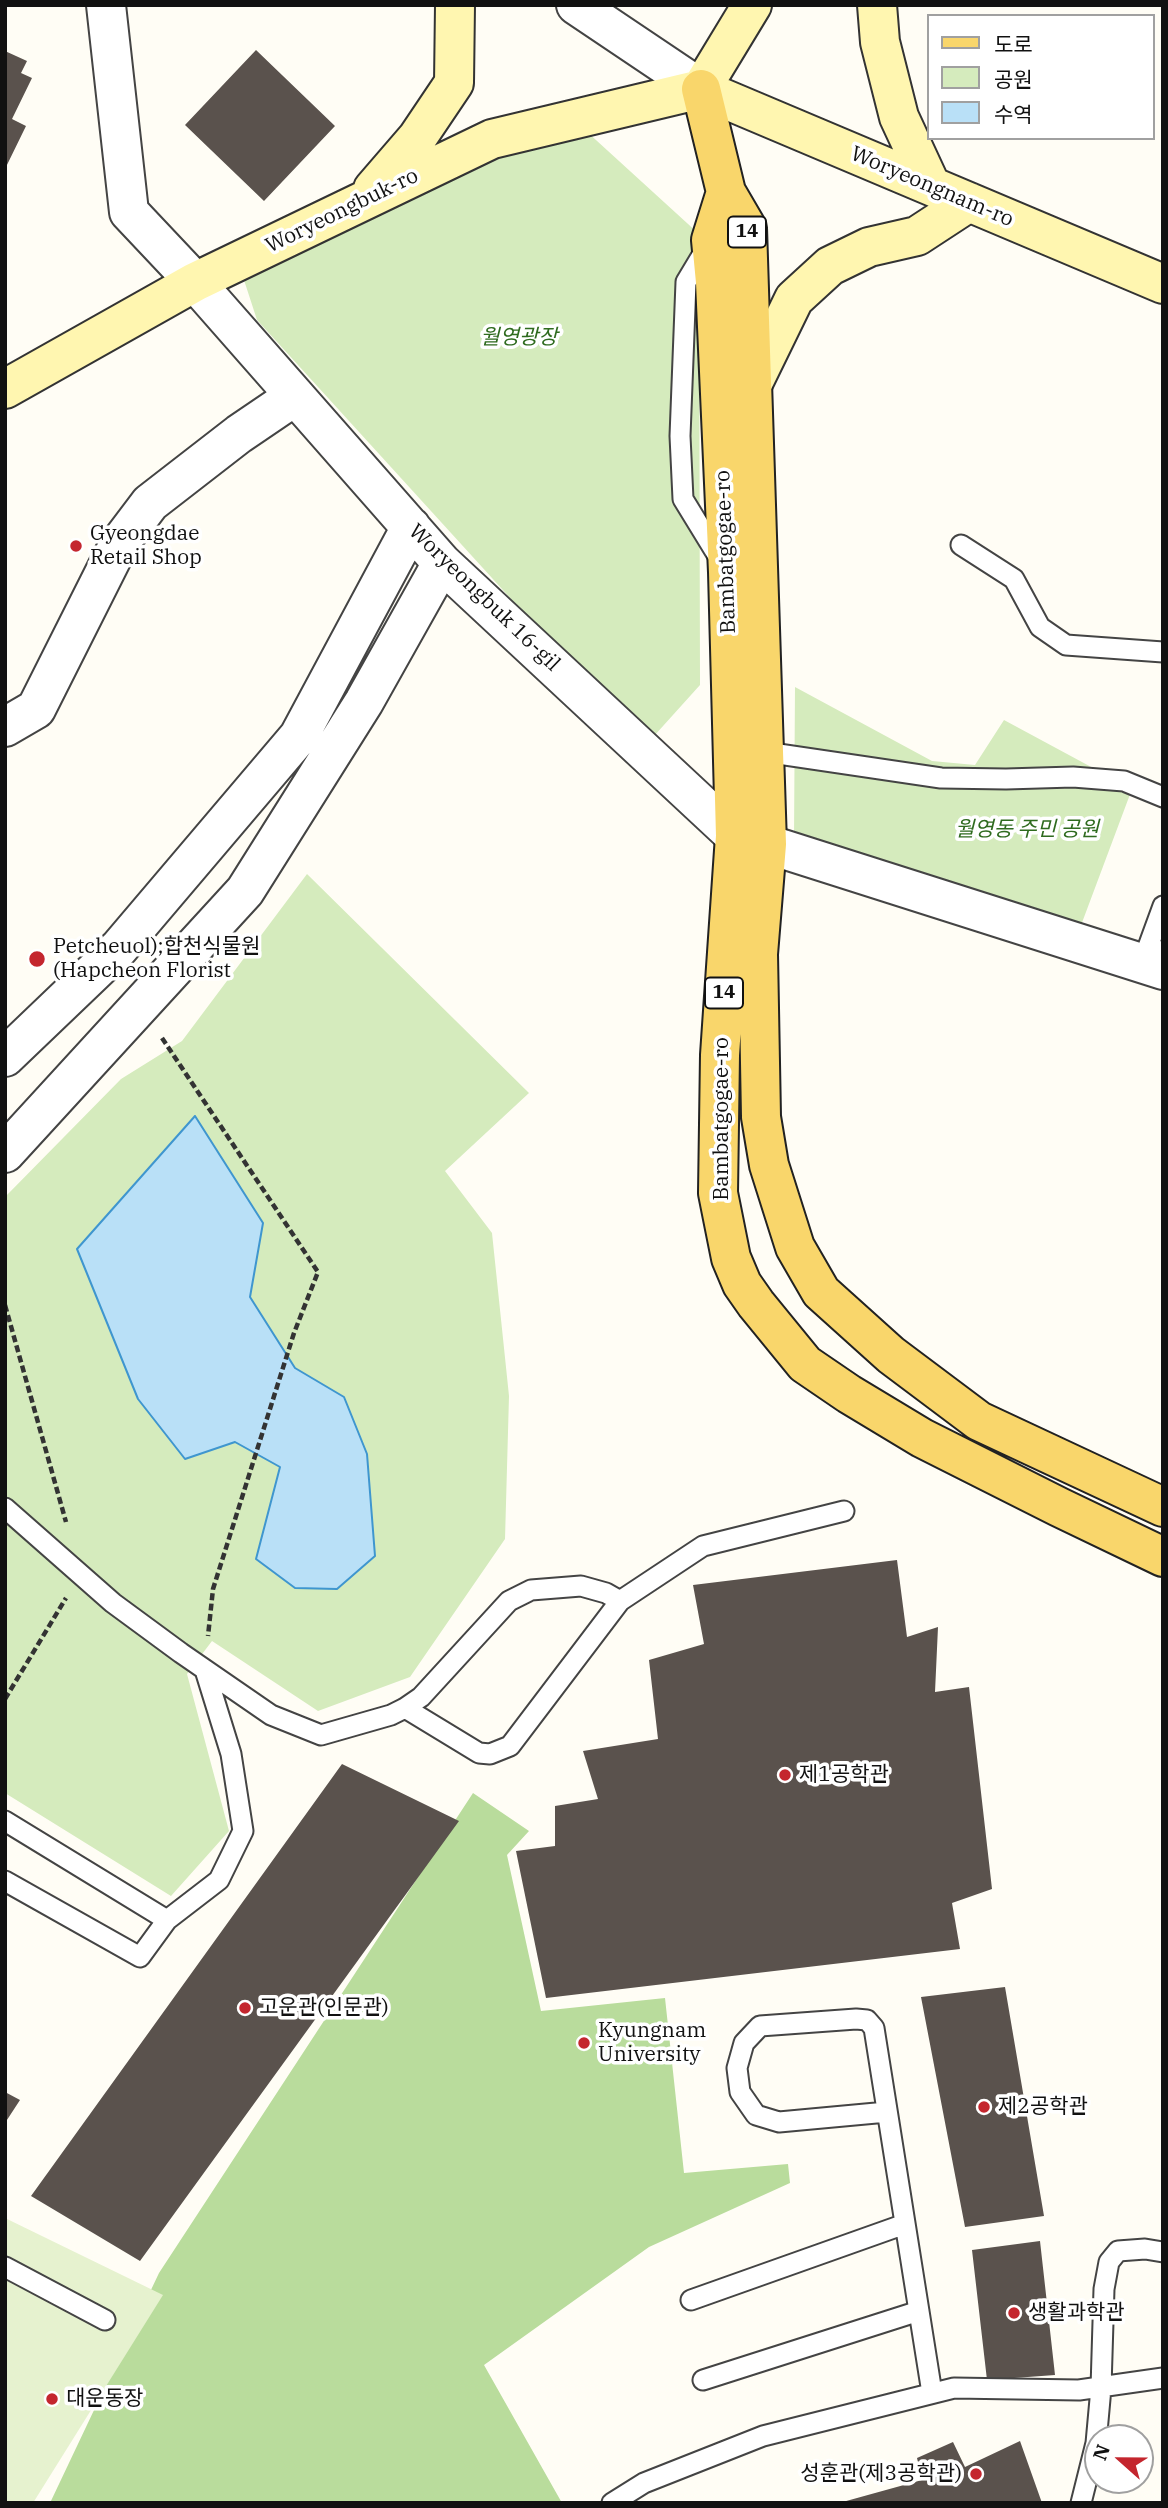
<!DOCTYPE html>
<meta charset="utf-8">
<style>
body{margin:0}
#map{position:relative;width:1168px;height:2508px;overflow:hidden;background:#fffdf5;font-family:"IBM Plex Serif","Noto Sans KR",serif}
canvas{display:block}
.frame{position:absolute;inset:0;border:7px solid #111;pointer-events:none}
.legend{position:absolute;left:927px;top:14px;width:228px;height:126px;box-sizing:border-box;background:#fff;border:2px solid #a0a0a0;margin:0;padding:9px 12px;list-style:none;font-size:21px;color:#111}
.legend li{display:flex;align-items:center;gap:14px;height:35px}
.legend b{width:35px;border:2px solid #a0a0a0}
.north{position:absolute;left:1084px;top:2424px;width:70px;height:70px;box-sizing:border-box;background:#fff;border:2px solid #a0a0a0;border-radius:50%;rotate:291deg;font-size:19px;font-weight:700;line-height:28px;text-align:center;color:#111}
.north::after{content:'';display:block;margin:auto;width:24px;height:32px;background:#c4262e;clip-path:polygon(50% 0,100% 100%,50% 72%,0 100%)}
</style>
<div id="map">
<canvas width="1168" height="2508"></canvas>
<div class="frame"></div>
<ul class="legend">
<li><b style="height:9px;background:#f9d66b"></b>도로</li>
<li><b style="height:19px;background:#d5ebbd"></b>공원</li>
<li><b style="height:19px;background:#b9e0f7"></b>수역</li>
</ul>
<div class="north">N</div>
</div>
<script>
const c = document.querySelector('canvas').getContext('2d');
c.lineJoin = 'round';
function paint(path, color) {
  c.fillStyle = color;
  c.fill(path, 'evenodd');
}
function shape(rows) {
  const path = new Path2D();
  for (const r of rows) {
    path.moveTo(r[0], r[1]);
    for (let i = 2; i < r.length; i += 2) path.lineTo(r[i], r[i + 1]);
  }
  return path;
}
function strokePath(path, color, width, dash) {
  c.strokeStyle = color;
  c.lineWidth = width;
  c.lineCap = dash ? 'butt' : 'round';
  c.setLineDash(dash || []);
  c.stroke(path);
}
function write(font, color, halo, rows, align = 'center') {
  c.font = font + ' "IBM Plex Serif","Noto Sans KR",serif';
  c.lineWidth = 7;
  c.setLineDash([]);
  c.textBaseline = 'middle';
  c.strokeStyle = halo;
  c.fillStyle = color;
  for (const [text, x, y, turn = 0] of rows) {
    c.save();
    c.translate(x, y);
    c.rotate((+turn || 0) * Math.PI / 180);
    c.textAlign = isNaN(turn) ? turn : align;
    if (halo) c.strokeText(text, 0, 0);
    c.fillText(text, 0, 0);
    c.restore();
  }
}
paint(shape([
 [585,130,699,234,700,685,645,746,257,320,244,280,461,165],
 [795,687,932,761,975,765,1004,720,1132,789,1077,936,794,838],
 [307,874,529,1093,445,1171,492,1233,509,1396,505,1539,410,1677,318,1711,212,1641,187,1674,229,1831,171,1896,5,1793,5,1197,121,1079,182,1041]
]), '#d5ebbd');
paint(shape([
 [473,1793,529,1831,507,1855,541,2011,665,1998,684,2173,788,2164,790,2183,649,2247,484,2365,562,2503,50,2503,159,2273]
]), '#b9dc9c');
paint(shape([
 [5,2218,163,2295,33,2503,5,2503]
]), '#e6f2cf');
const water = shape([
 [195,1116,263,1223,250,1297,295,1368,344,1397,367,1454,375,1556,337,1589,295,1588,256,1559,280,1467,235,1442,185,1459,138,1399,77,1249,195,1116]
]);
paint(water, '#b9e0f7');
strokePath(water, '#3f96cf', 2);
paint(shape([
 [256,50,335,126,264,201,185,125],
 [5,51,27,61,21,73,32,78,12,119,26,126,5,169],
 [897,1560,907,1637,938,1627,935,1692,969,1687,992,1889,952,1903,960,1949,546,1998,516,1851,555,1846,555,1806,598,1799,583,1751,658,1739,649,1660,704,1644,693,1585],
 [342,1764,459,1821,140,2261,31,2196],
 [1005,1987,1044,2216,965,2227,921,1997],
 [5,2092,20,2100,5,2123],
 [1040,2241,1055,2375,987,2380,972,2250],
 [1020,2441,1042,2503,839,2503,922,2480,917,2458,953,2442,965,2467]
]), '#5a524d');
const service = shape([
 [707,247,686,282,680,436,683,499,721,561],
 [961,545,1014,579,1040,627,1066,645,1163,652],
 [765,752,941,778,1006,779,1073,777,1124,781,1163,797],
 [1163,906,1148,947,1163,952],
 [5,1508,113,1603,181,1653,271,1715,321,1735,391,1715,405,1708,421,1697,509,1601,531,1590,581,1586,606,1593,620,1601,703,1546,844,1511],
 [405,1708,479,1753,490,1754,510,1746,620,1601],
 [5,1821,167,1920,140,1957,5,1881],
 [167,1920,219,1880,243,1831,231,1754,205,1670],
 [887,2112,779,2122,756,2115,740,2092,737,2068,744,2043,760,2026,856,2019,867,2020,874,2028,932,2393],
 [5,2267,105,2320],
 [691,2300,905,2224],
 [703,2380,919,2311],
 [612,2503,644,2483,763,2436,954,2388,1079,2390,1163,2378],
 [1081,2503,1096,2443,1101,2388,1104,2289,1109,2262,1118,2251,1145,2249,1163,2252]
]);
const minor = shape([
 [106,5,129,212,195,282,442,563,735,836],
 [576,5,701,89],
 [5,727,36,709,119,544,150,503,239,434,295,396],
 [767,844,1163,970],
 [5,1057,119,948,299,736,411,527],
 [5,1153,245,891,364,702,442,563]
]);
const secondary = shape([
 [877,5,880,42,899,117,931,186],
 [701,89,1163,284],
 [701,89,752,5],
 [373,189,417,138,454,83,455,5],
 [753,383,794,299,830,266,869,247,917,236,969,202],
 [5,389,195,282,492,139,701,89]
]);
const primary = shape([
 [701,89,726,192,747,228,767,844,758,954,761,1117,769,1165,795,1247,821,1292,891,1355,979,1421,1163,1507],
 [726,192,711,240,715,282,728,572,735,836,720,1055,718,1193,731,1258,742,1284,756,1304,805,1364,849,1394,922,1438,1059,1507,1163,1557]
]);
strokePath(service, '#444', 23);
strokePath(minor, '#444', 42);
strokePath(secondary, '#333', 42);
strokePath(primary, '#222', 42);
strokePath(shape([
 [162,1038,318,1272,294,1333,213,1589,208,1636],
 [5,1305,66,1522],
 [5,1699,66,1598]
]), '#333', 4.5, [7, 3.5]);
strokePath(service, '#fff', 19);
strokePath(minor, '#fff', 38);
strokePath(secondary, '#fff6b0', 38);
strokePath(primary, '#f9d66b', 38);
for (const [x, y, r, color] of [
 [76,546,7,"#c4262e"],
 [37,959,9,"#c4262e"],
 [785,1775,7,"#c4262e"],
 [245,2008,7,"#c4262e"],
 [584,2043,7,"#c4262e"],
 [984,2107,7,"#c4262e"],
 [1014,2313,7,"#c4262e"],
 [52,2399,7,"#c4262e"],
 [976,2474,7,"#c4262e"]
]) {
  const dot = new Path2D();
  dot.arc(x, y, r, 0, 2 * Math.PI);
  c.fillStyle = color;
  c.fill(dot);
  strokePath(dot, '#fff', 2.5);
}
for (const [x, y, w] of [
 [747,232,38],
 [724,993,38]
]) {
  const box = new Path2D();
  box.roundRect(x - w / 2, y - 15.5, w, 31, 5);
  c.fillStyle = '#fff';
  c.fill(box);
  strokePath(box, '#111', 2);
}
write('bold 19px', '#111', null, [
 ["14",747,232],
 ["14",724,993]
]);
write('21px', '#111', '#fff', [
 ["Woryeongnam-ro",932,187,23],
 ["Woryeongbuk-ro",342,211,-26],
 ["Bambatgogae-ro",726,552,-92],
 ["Woryeongbuk 16-gil",484,598,44],
 ["Bambatgogae-ro",722,1119,-90]
]);
write('italic 21px', '#2f6b1f', '#fff', [
 ["월영광장",519,338],
 ["월영동 주민 공원",1027,830]
]);
write('21px', '#111', '#fff', [
 ["Gyeongdae",90,534],
 ["Retail Shop",90,558],
 ["Petcheuol);합천식물원",53,947],
 ["(Hapcheon Florist",53,971],
 ["제1공학관",799,1775],
 ["고운관(인문관)",259,2008],
 ["Kyungnam",598,2031],
 ["University",598,2055],
 ["제2공학관",998,2107],
 ["생활과학관",1028,2313],
 ["대운동장",66,2399],
 ["성훈관(제3공학관)",962,2474,"right"]
], 'left');
</script>
